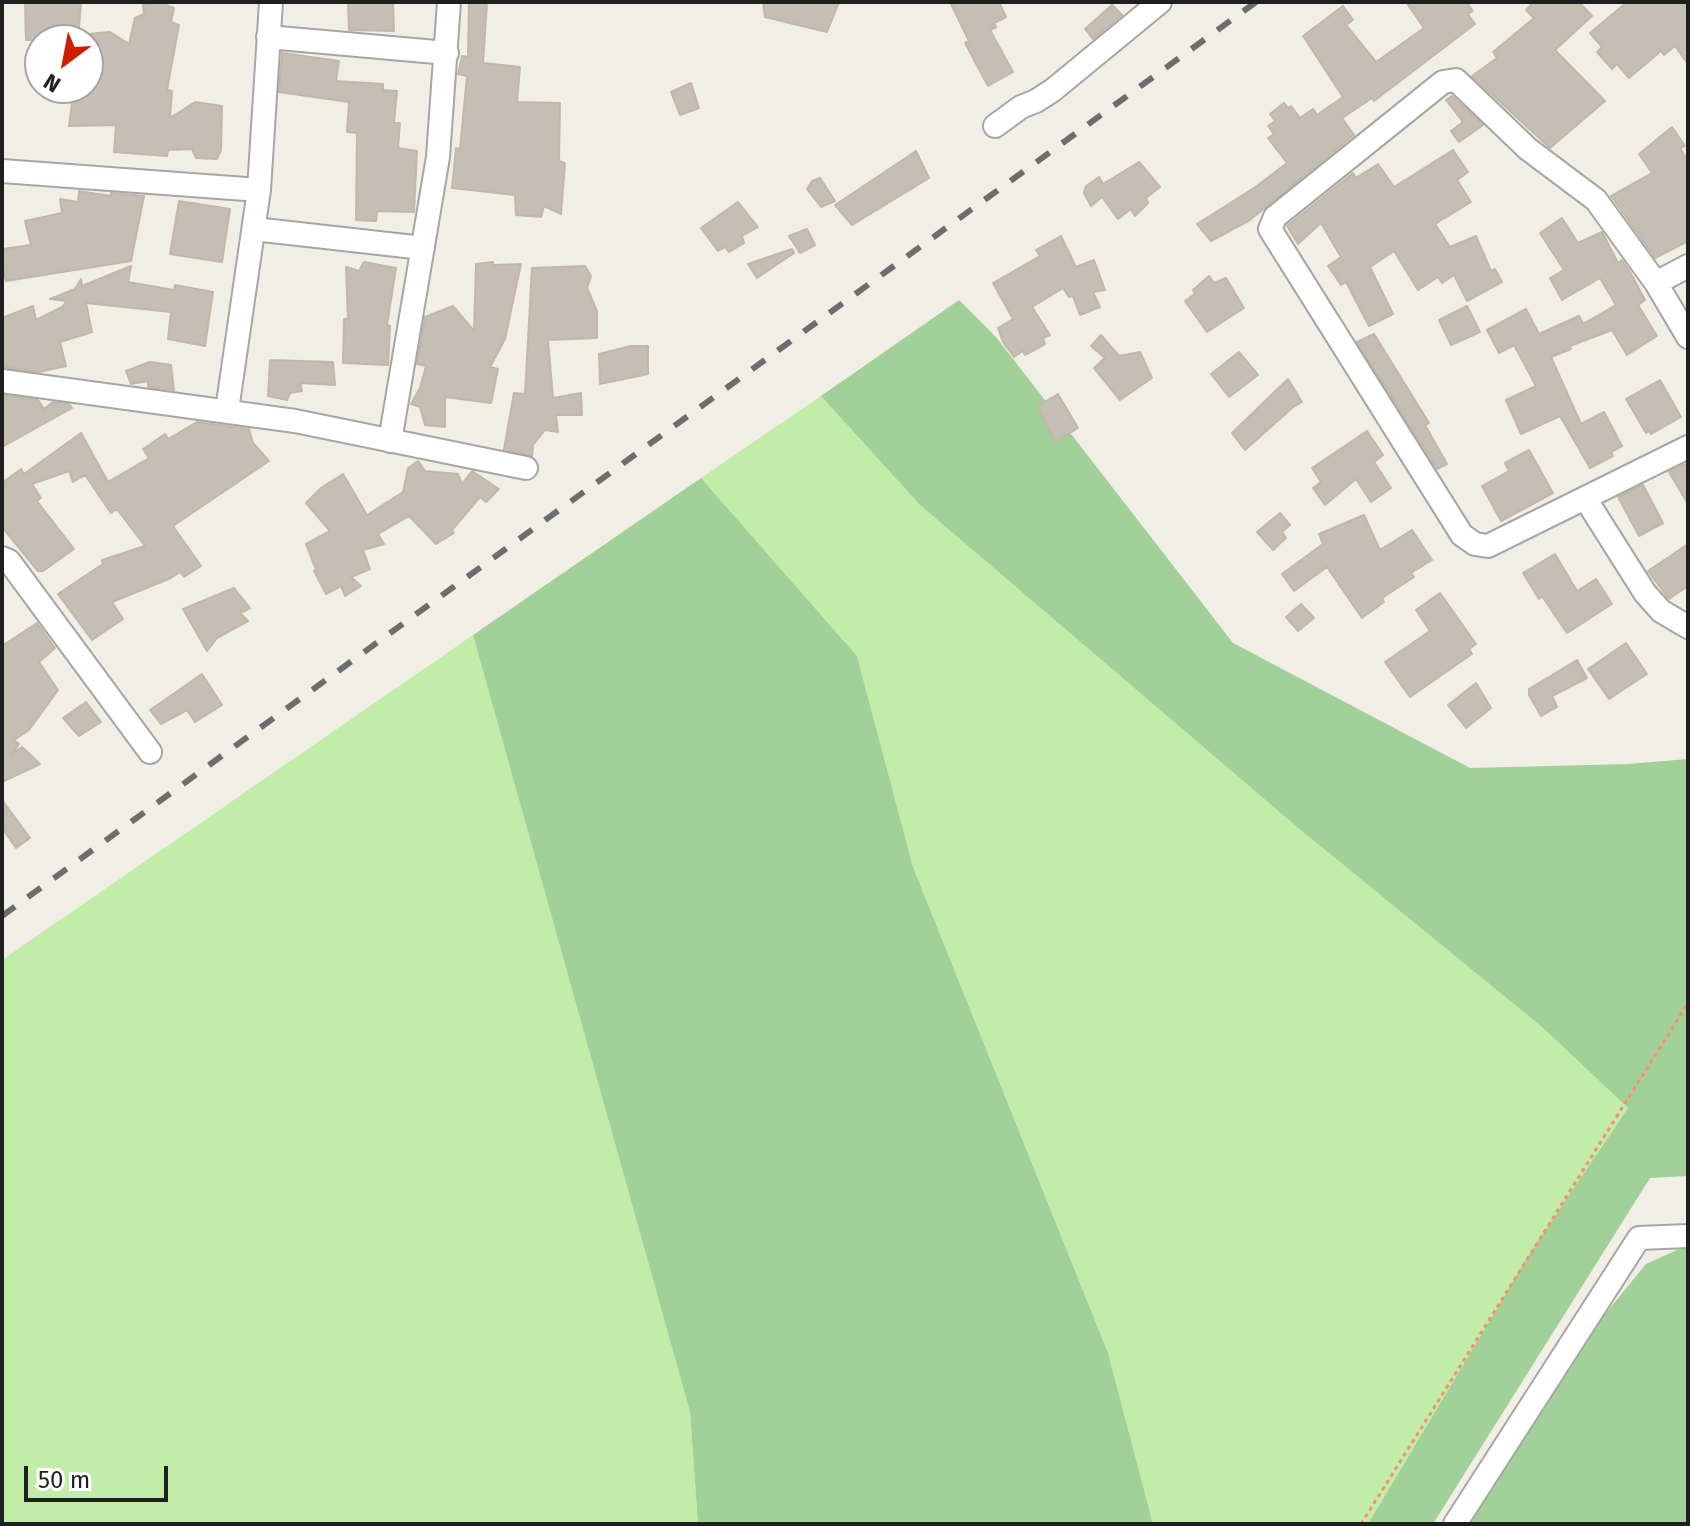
<!DOCTYPE html>
<style>
body{margin:0}
#map{position:relative;width:1690px;height:1526px;overflow:hidden;background:#f0eee5;font-family:"Fira Sans",sans-serif}
canvas{display:block}
.frame{position:absolute;inset:0;border:4px solid #1f1f1f;pointer-events:none}
.north{position:absolute;left:24px;top:24px;width:80px;height:80px;box-sizing:border-box;background:#fff;border:2px solid #a5a5a5;border-radius:50%;rotate:212deg;font-size:22px;font-weight:700;line-height:32px;text-align:center;color:#1f1f1f}
.north::after{content:'';display:block;margin:auto;width:28px;height:36px;background:#ce1d00;clip-path:polygon(50% 0,100% 100%,50% 72%,0 100%)}
.scale{position:absolute;left:24px;top:1466px;width:144px;height:36px;box-sizing:border-box;border:4px solid #1f1f1f;border-top:0;padding-left:10px;font-size:24px;line-height:28px;white-space:nowrap;color:#1f1f1f;-webkit-text-stroke:6px #fff;paint-order:stroke}
</style>
<div id="map">
<canvas width="1690" height="1526"></canvas>
<div class="frame"></div>
<div class="north">N</div>
<div class="scale">50 m</div>
</div>
<script>
const c = document.querySelector('canvas').getContext('2d');
c.lineJoin = 'round';
function paint(path, color) {
  c.fillStyle = color;
  c.fill(path, 'evenodd');
}
function shape(rows) {
  const path = new Path2D();
  for (const r of rows) {
    path.moveTo(r[0], r[1]);
    for (let i = 2; i < r.length; i += 2) path.lineTo(r[i], r[i + 1]);
  }
  return path;
}
function strokePath(path, color, width, dash) {
  c.strokeStyle = color;
  c.lineWidth = width;
  c.lineCap = dash ? 'butt' : 'round';
  c.setLineDash(dash || []);
  c.stroke(path);
}
paint(shape([
 [821,396,920,505,1297,827,1542,1027,1628,1108,1530,1253,1368,1524,1153,1524,1108,1353,913,867,857,656,701,478],
 [473,635,690,1412,698,1524,2,1524,2,960]
]), '#c1eda9');
paint(shape([
 [959,300,996,337,1233,643,1470,768,1628,764,1688,759,1688,1176,1650,1178,1433,1524,1368,1524,1530,1253,1628,1108,1542,1027,1297,827,920,505,821,396],
 [701,478,857,656,913,867,1108,1353,1153,1524,698,1524,690,1412,473,635],
 [1688,1245,1688,1524,1469,1524,1596,1325,1646,1264]
]), '#a1d198');
const building = shape([
 [25,2,81,2,78,40,26,40,25,2],
 [348,2,393,2,394,31,349,30,348,2],
 [469,2,487,2,483,63,520,67,517,102,560,103,559,161,565,163,561,214,544,206,541,217,516,215,515,195,452,188,456,148,460,149,467,76,458,74,462,56,468,57,469,2],
 [763,2,839,2,827,32,765,17,763,2],
 [950,2,999,2,1006,17,994,23,996,27,990,30,1013,72,988,86,965,43,969,41,950,2],
 [1406,2,1466,2,1473,11,1468,14,1475,24,1374,101,1372,98,1342,118,1354,135,1250,220,1211,241,1197,224,1254,188,1287,163,1268,138,1274,134,1268,126,1275,121,1270,114,1284,103,1288,108,1291,106,1300,118,1313,109,1317,115,1343,97,1303,36,1343,6,1353,20,1346,25,1376,62,1424,28,1406,2],
 [1534,2,1579,2,1592,16,1555,50,1605,101,1550,148,1472,76,1497,58,1493,52,1534,18,1526,10,1534,2],
 [1627,2,1688,2,1688,64,1675,46,1664,55,1661,51,1629,78,1617,64,1612,69,1597,52,1602,47,1590,33,1627,2],
 [161,3,174,8,171,22,179,25,167,90,172,91,170,118,195,102,222,106,221,150,217,159,196,158,192,149,168,150,167,156,114,152,116,125,69,126,74,88,88,88,88,34,110,32,129,44,135,18,144,14,143,5,161,3],
 [1112,5,1122,15,1093,39,1085,29,1112,5],
 [282,53,339,61,336,81,383,84,383,90,397,91,394,123,400,123,398,148,417,151,414,212,377,211,376,221,356,220,357,133,347,132,349,102,279,92,282,53],
 [691,83,699,108,680,115,671,92,691,83],
 [1452,96,1483,125,1459,142,1451,131,1463,122,1446,100,1452,96],
 [1672,127,1685,146,1680,148,1688,162,1688,241,1655,258,1611,196,1652,173,1639,154,1672,127],
 [1453,150,1468,172,1457,180,1471,202,1435,224,1450,247,1476,236,1491,271,1495,269,1502,282,1467,301,1454,275,1442,283,1438,277,1418,290,1394,251,1370,267,1393,314,1369,326,1346,282,1341,285,1328,266,1341,257,1321,223,1298,244,1287,226,1353,173,1356,178,1378,164,1394,187,1453,150],
 [916,151,929,178,852,225,835,205,916,151],
 [1139,162,1160,187,1146,198,1148,203,1135,216,1131,209,1118,219,1102,197,1091,206,1084,193,1086,186,1099,177,1103,184,1139,162],
 [820,178,835,201,821,207,807,189,812,181,820,178],
 [79,191,111,196,111,193,144,196,131,261,6,281,2,266,2,249,31,245,25,221,62,213,60,199,78,202,79,191],
 [179,201,230,209,222,262,170,254,179,201],
 [738,202,758,227,742,236,744,243,729,252,725,247,718,251,701,228,738,202],
 [1562,218,1578,243,1602,232,1618,263,1622,260,1630,272,1645,300,1638,305,1657,336,1627,355,1612,330,1570,346,1571,349,1551,357,1581,424,1604,412,1622,446,1611,452,1613,456,1590,468,1560,416,1521,434,1506,400,1536,386,1514,345,1499,353,1487,330,1526,309,1539,334,1579,316,1583,324,1616,305,1600,278,1562,300,1550,278,1564,270,1540,233,1562,218],
 [807,229,815,245,800,253,789,236,807,229],
 [1061,236,1076,267,1094,260,1105,290,1093,292,1100,307,1080,315,1073,296,1069,297,1063,288,1032,307,1050,335,1043,338,1045,344,1025,355,1023,351,1014,357,1003,342,998,328,1013,319,993,283,1040,256,1036,250,1061,236],
 [792,249,794,253,757,278,748,264,792,249],
 [364,262,396,268,387,325,390,326,388,365,343,363,344,319,348,319,346,267,359,271,364,262],
 [493,262,493,265,521,264,505,339,490,367,498,369,491,403,445,397,445,427,425,425,420,407,411,404,420,388,426,366,417,364,425,317,453,306,474,331,476,264,493,262],
 [131,266,128,282,174,290,175,285,213,292,205,346,168,339,171,312,86,303,92,332,60,342,66,366,39,372,2,367,2,318,33,306,36,320,62,307,67,301,50,299,75,289,81,279,82,286,131,266],
 [585,266,591,276,587,288,597,311,597,338,548,340,553,398,581,393,582,415,556,415,558,432,545,430,533,445,532,456,504,449,514,393,525,394,532,268,585,266],
 [1209,276,1214,283,1226,278,1244,308,1207,332,1185,301,1195,294,1193,290,1209,276],
 [1467,306,1480,332,1451,345,1439,320,1467,306],
 [1374,334,1429,423,1425,425,1447,464,1437,469,1357,342,1374,334],
 [1101,335,1119,356,1140,352,1152,378,1120,400,1094,368,1105,358,1091,346,1101,335],
 [631,346,648,346,648,374,600,384,599,354,631,346],
 [1239,352,1258,375,1229,397,1211,374,1239,352],
 [270,360,333,362,335,385,300,383,302,391,290,393,287,400,268,396,270,360],
 [150,362,171,365,174,390,148,387,148,381,131,384,126,371,150,362],
 [1288,379,1302,402,1292,408,1245,450,1232,433,1288,379],
 [1660,380,1681,417,1651,434,1649,431,1646,433,1626,399,1660,380],
 [1058,394,1078,428,1055,442,1038,406,1058,394],
 [2,395,38,400,44,409,53,402,69,404,72,408,2,447,2,395],
 [197,422,249,429,253,443,269,461,173,526,201,566,184,577,180,572,171,578,112,602,123,619,92,640,58,594,103,564,102,560,145,546,117,509,111,513,85,475,73,482,69,471,32,484,41,498,37,501,74,549,43,571,38,571,2,527,2,483,21,469,24,474,81,433,108,482,149,458,143,449,165,434,168,439,197,422],
 [1367,431,1383,455,1374,462,1391,488,1371,502,1356,479,1325,505,1313,488,1321,482,1312,468,1367,431],
 [1529,450,1553,493,1501,521,1482,486,1509,471,1505,463,1529,450],
 [418,461,425,471,458,474,462,484,472,471,499,489,486,502,480,497,452,530,454,533,436,544,409,516,378,534,384,544,363,550,370,569,351,577,361,586,345,596,341,586,326,594,314,571,316,570,306,544,330,531,306,503,321,488,343,474,367,515,403,492,408,468,418,461],
 [1688,463,1688,504,1669,472,1688,463],
 [1643,485,1663,523,1639,536,1618,497,1643,485],
 [1280,513,1290,525,1282,532,1286,538,1273,550,1257,532,1280,513],
 [1364,515,1380,550,1412,530,1432,560,1411,573,1414,577,1382,598,1384,602,1362,618,1327,567,1294,591,1282,574,1323,544,1319,534,1364,515],
 [1688,544,1688,586,1669,599,1648,571,1688,544],
 [1555,554,1577,591,1596,579,1612,604,1567,633,1542,596,1539,599,1523,573,1555,554],
 [234,588,250,608,240,613,248,621,217,638,207,651,183,609,234,588],
 [1440,593,1476,644,1469,649,1472,654,1410,697,1385,662,1430,631,1416,610,1440,593],
 [1301,604,1314,618,1298,631,1286,617,1301,604],
 [37,623,55,648,39,662,58,690,29,730,14,740,19,744,12,754,22,747,40,764,2,782,2,646,37,623],
 [1626,643,1647,674,1609,699,1588,669,1626,643],
 [1577,660,1587,678,1552,696,1557,707,1541,716,1529,695,1529,689,1577,660],
 [202,674,222,705,195,722,187,710,161,724,150,710,202,674],
 [1476,683,1491,708,1466,728,1448,705,1476,683],
 [86,702,101,722,79,736,63,718,86,702],
 [2,800,30,838,16,848,2,828,2,800]
]);
paint(building, '#c5beb4');
strokePath(building, '#c3b7a7', 2);
const minor = shape([
 [268,37,447,53],
 [995,126,1021,107,1036,101,1053,90,1160,2],
 [2,171,259,190,271,2],
 [254,229,423,248],
 [1656,283,1688,266],
 [1688,337,1656,283,1596,200,1528,149,1456,80,1443,82,1275,217,1270,229,1462,535,1475,544,1488,546,1688,447],
 [2,381,295,421,526,468],
 [227,410,259,190],
 [390,441,438,157,449,2],
 [1585,498,1645,593,1661,611,1688,627],
 [2,558,9,561,150,752],
 [1455,1524,1639,1238,1688,1236]
]);
strokePath(minor, '#a6a6a6', 26);
strokePath(shape([
 [1361,1524,1688,1003]
]), '#ff8c67', 3, [4, 4]);
strokePath(minor, '#fff', 22);
strokePath(shape([
 [2,916,1256,2]
]), '#6d6d6d', 6, [16, 16]);
</script>
